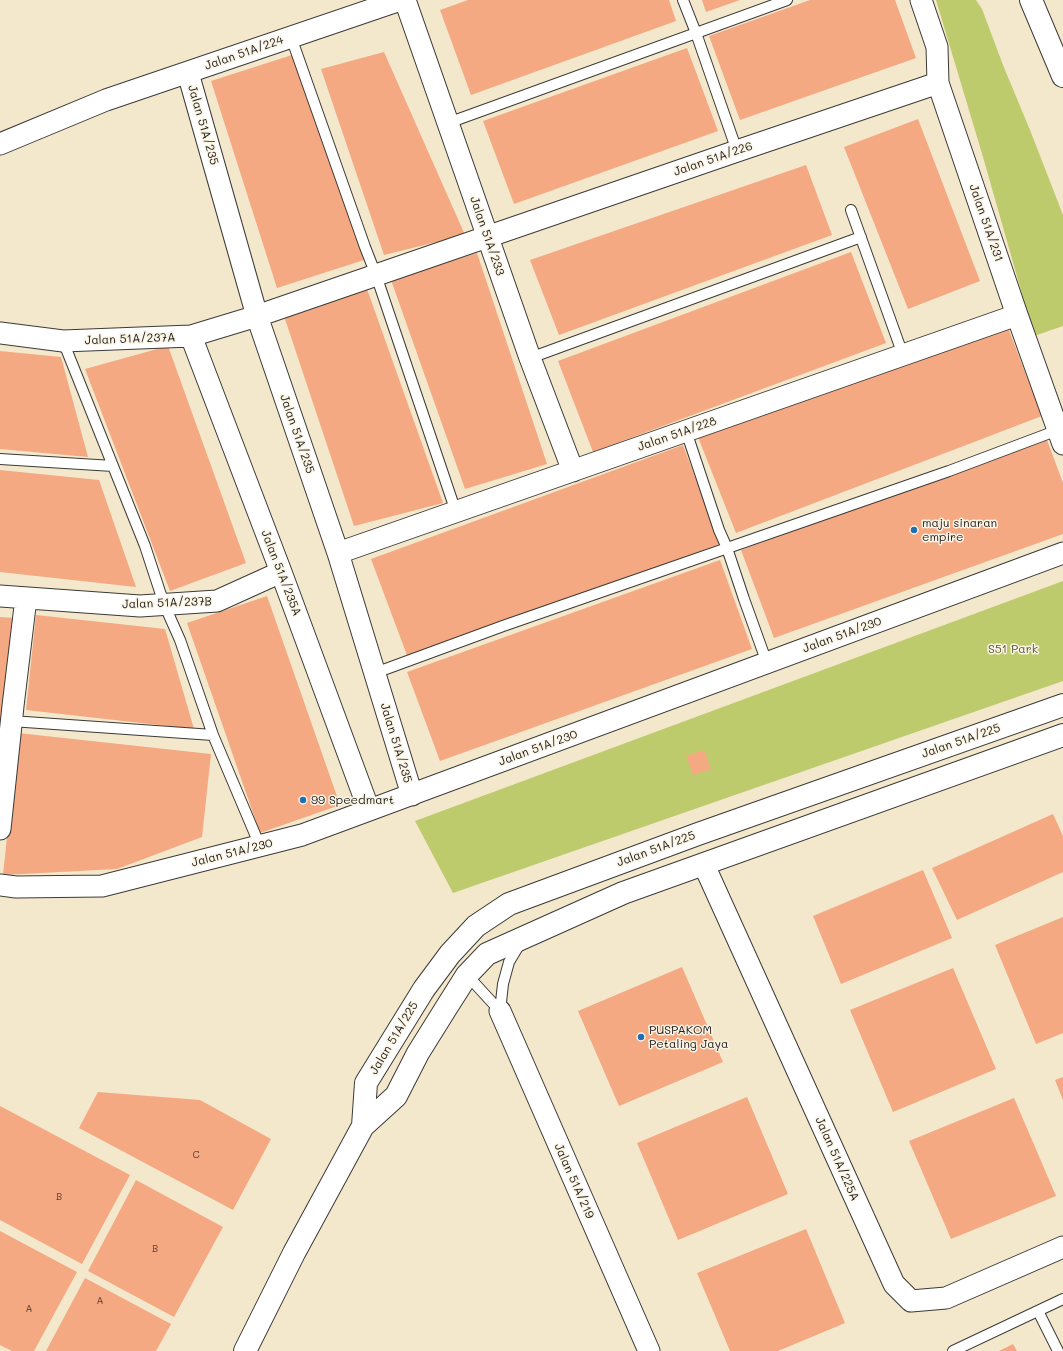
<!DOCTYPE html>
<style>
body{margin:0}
canvas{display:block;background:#f3e7cc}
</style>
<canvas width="1063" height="1351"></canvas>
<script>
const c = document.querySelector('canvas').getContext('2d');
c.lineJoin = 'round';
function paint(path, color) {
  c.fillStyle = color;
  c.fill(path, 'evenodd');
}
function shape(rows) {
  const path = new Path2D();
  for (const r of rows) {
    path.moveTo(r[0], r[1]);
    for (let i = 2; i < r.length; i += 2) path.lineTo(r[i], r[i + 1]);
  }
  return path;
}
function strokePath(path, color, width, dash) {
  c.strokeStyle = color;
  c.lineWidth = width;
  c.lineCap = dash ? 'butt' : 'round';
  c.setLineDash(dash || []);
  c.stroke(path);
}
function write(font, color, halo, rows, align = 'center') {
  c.font = font + ' Mali,sans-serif';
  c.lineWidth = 3;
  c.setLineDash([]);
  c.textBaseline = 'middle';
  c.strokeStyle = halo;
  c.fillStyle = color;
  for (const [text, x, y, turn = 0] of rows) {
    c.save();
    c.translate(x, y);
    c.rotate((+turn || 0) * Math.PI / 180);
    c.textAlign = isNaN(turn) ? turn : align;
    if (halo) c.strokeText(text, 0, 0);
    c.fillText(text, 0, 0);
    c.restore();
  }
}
paint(shape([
 [936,0,976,0,982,9,1003,65,1030,130,1063,215,1063,326,1034,336,983,157],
 [1063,581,1063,681,453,893,415,821]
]), '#becb6d');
paint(shape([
 [468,0,669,0,676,21,471,95,440,10],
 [702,0,740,0,706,12],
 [810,0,895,0,916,58,740,120,709,36],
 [687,48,718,131,514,204,483,121],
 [384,52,465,235,384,255,321,69],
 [292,55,367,259,277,288,211,81],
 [918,119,980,281,908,309,844,147],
 [806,165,832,235,559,335,530,260],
 [851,252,886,343,593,452,558,361],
 [477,253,547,464,465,489,391,280],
 [367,289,443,503,354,526,284,316],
 [1005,320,1042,416,736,533,698,437],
 [168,346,246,563,170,591,85,369],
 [0,351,61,357,88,457,0,449],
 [1047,440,1063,483,1063,534,774,638,741,550],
 [683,445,720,544,408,658,371,559],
 [0,470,99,480,136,587,0,572],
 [720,560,752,649,440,761,407,672],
 [267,596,340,805,260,833,187,623],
 [36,615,165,629,194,729,26,710],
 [0,617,15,618,0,750],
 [18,733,211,754,202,837,117,869,3,875],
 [704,750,711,769,693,775,686,756],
 [1053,814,1063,836,1063,872,957,920,932,868],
 [923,870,952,938,841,984,813,916],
 [1063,917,1063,1033,1036,1044,995,945],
 [682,967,723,1062,619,1106,578,1011],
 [953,968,996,1069,893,1112,850,1010],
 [1063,1077,1063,1100,1055,1080],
 [98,1092,200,1100,271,1139,233,1210,79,1128],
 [747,1097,788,1194,678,1240,637,1143],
 [1014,1098,1056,1196,951,1239,909,1141],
 [0,1106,130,1175,82,1264,0,1220],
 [136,1180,223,1227,174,1317,88,1271],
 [806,1229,845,1323,778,1351,730,1351,697,1273],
 [0,1231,77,1272,34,1351,12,1351,0,1345],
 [85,1278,171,1324,156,1351,46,1351],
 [1013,1344,1017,1351,999,1351]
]), '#f4a982');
const service = shape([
 [683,0,696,33,737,151],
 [291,37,365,247,376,275,456,512],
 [448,123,787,0],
 [851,210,903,355],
 [63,341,145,546,164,604,180,640,213,735,260,846],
 [530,358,861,237],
 [686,431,719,530,727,548,744,599,767,663],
 [0,459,113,466],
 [375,673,503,626,949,471,1058,430],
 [11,721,213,735],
 [467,975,500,1011],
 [500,1011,503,984,509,962,521,942],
 [1038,1311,1058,1351],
 [953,1351,1063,1299]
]);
const minor = shape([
 [405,0,530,358,573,471],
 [921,0,937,47,938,83,1017,315,1063,444],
 [188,73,257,316,338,553,412,795],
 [0,144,106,100,400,0],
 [0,333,63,341,191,336,257,316,737,151,938,83],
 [191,336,281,572,369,810],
 [338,553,1017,315],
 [0,596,140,606,217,601,281,572],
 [0,829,13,706,26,598],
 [704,865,894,1284,911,1301,946,1298,1063,1247],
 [0,885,16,887,102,886,302,835,1063,553],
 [500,1011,649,1351]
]);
const tertiary = shape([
 [1031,0,1063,76],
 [363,1126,366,1083,424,989,450,954,476,926,509,904,698,834,1063,705],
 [245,1351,294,1253,363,1126,396,1096,418,1053,448,1005,467,975,487,954,623,893,1063,735]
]);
strokePath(service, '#3c3a36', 12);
strokePath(minor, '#3c3a36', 23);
strokePath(tertiary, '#3c3a36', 24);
strokePath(service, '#fff', 10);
strokePath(minor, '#fff', 21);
strokePath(tertiary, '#fff', 22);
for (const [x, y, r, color] of [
 [914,530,4,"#1f6fb2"],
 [303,800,4,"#1f6fb2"],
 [641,1037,4,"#1f6fb2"]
]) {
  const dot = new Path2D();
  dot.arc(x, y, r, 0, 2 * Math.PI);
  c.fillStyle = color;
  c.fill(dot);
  strokePath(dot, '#fcf5e5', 1.5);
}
write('10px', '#523f36', null, [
 ["C",196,1155],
 ["B",59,1197],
 ["B",155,1249],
 ["A",100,1301],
 ["A",29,1309]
]);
write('12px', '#1c1c1c', '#fcf5e5', [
 ["Jalan 51A/224",244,53,-19],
 ["Jalan 51A/235",203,125,74],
 ["Jalan 51A/226",713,159,-19],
 ["Jalan 51A/231",986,223,71],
 ["Jalan 51A/233",487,236,71],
 ["Jalan 51A/237A",130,339,-2],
 ["Jalan 51A/235",297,434,71],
 ["Jalan 51A/228",677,434,-19],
 ["Jalan 51A/235A",281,573,69],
 ["Jalan 51A/237B",167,603,-2],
 ["Jalan 51A/230",842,635,-20],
 ["Jalan 51A/225",961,741,-19],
 ["Jalan 51A/235",396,743,73],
 ["Jalan 51A/230",538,748,-20],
 ["Jalan 51A/225",656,849,-20],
 ["Jalan 51A/230",232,853,-14],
 ["Jalan 51A/225",394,1038,-59],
 ["Jalan 51A/225A",837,1159,66],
 ["Jalan 51A/219",574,1181,66]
]);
write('12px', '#1c1c1c', '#fcf5e5', [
 ["maju sinaran",922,523],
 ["empire",922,537],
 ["99 Speedmart",311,800],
 ["PUSPAKOM",649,1030],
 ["Petaling Jaya",649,1044]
], 'left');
write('12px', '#555938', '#fcf5e5', [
 ["S51 Park",1013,649]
]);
</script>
